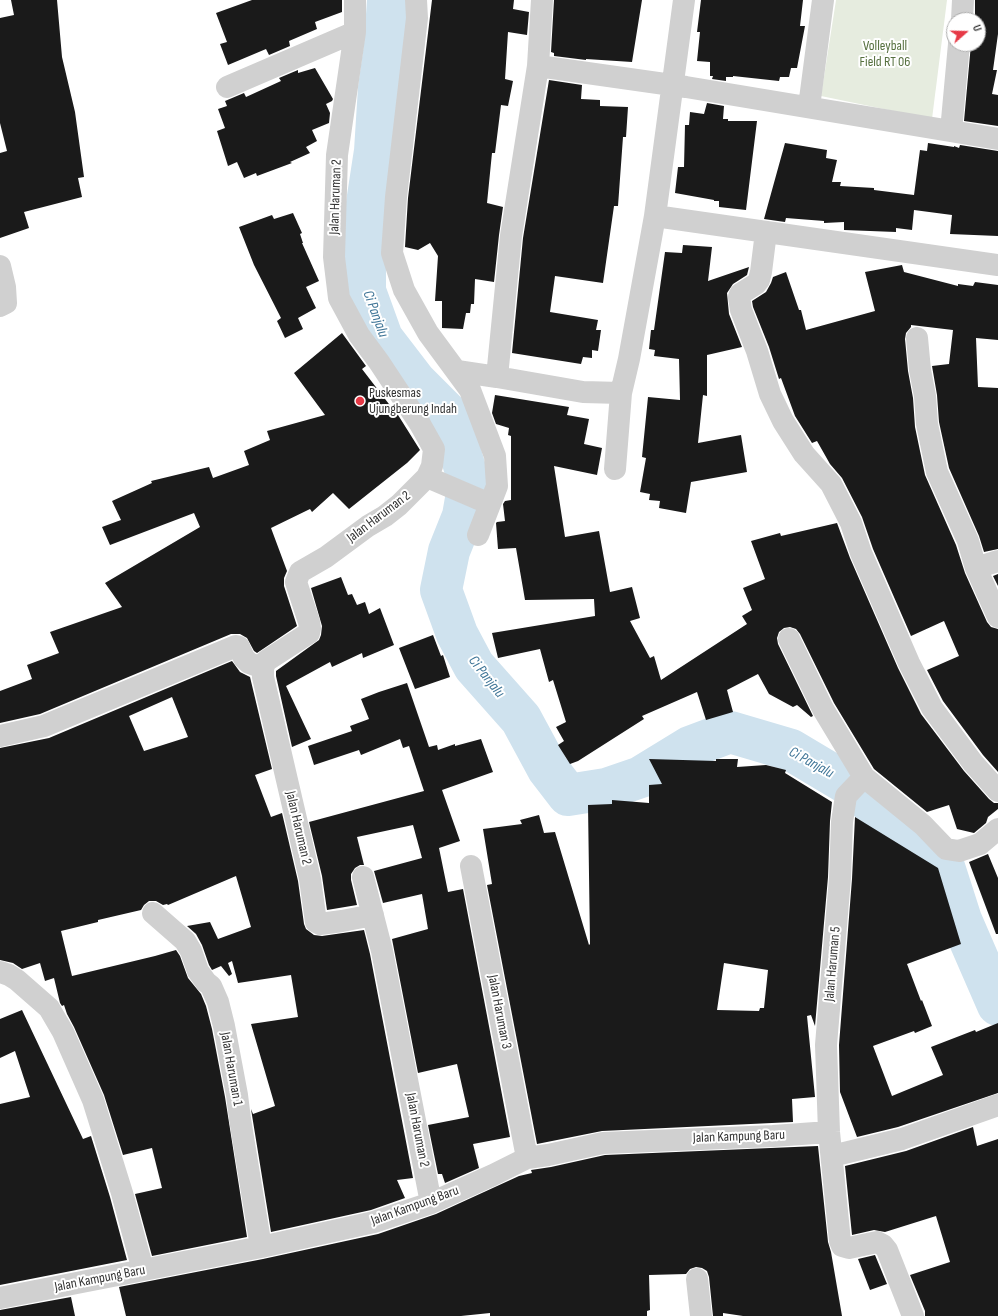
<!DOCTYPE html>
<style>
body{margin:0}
#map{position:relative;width:998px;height:1316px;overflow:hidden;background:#fff;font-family:"Sofia Sans Condensed",sans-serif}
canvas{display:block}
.north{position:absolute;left:946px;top:12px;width:40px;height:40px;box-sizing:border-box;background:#fff;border:1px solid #adadad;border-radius:50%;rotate:70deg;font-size:11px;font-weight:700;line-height:16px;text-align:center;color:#333}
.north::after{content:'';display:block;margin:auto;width:14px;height:18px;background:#e63946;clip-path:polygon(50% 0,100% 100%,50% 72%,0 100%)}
</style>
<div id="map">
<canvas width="998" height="1316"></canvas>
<div class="north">U</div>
</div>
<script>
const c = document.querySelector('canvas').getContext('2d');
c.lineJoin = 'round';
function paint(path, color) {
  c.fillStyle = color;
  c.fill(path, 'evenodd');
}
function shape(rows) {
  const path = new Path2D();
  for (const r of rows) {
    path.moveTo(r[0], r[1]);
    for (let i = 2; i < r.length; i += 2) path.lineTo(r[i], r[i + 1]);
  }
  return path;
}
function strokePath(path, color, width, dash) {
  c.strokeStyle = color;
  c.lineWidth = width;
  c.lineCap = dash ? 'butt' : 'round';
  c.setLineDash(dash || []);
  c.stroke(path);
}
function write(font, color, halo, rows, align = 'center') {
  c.font = font + ' "Sofia Sans Condensed",sans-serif';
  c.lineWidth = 4;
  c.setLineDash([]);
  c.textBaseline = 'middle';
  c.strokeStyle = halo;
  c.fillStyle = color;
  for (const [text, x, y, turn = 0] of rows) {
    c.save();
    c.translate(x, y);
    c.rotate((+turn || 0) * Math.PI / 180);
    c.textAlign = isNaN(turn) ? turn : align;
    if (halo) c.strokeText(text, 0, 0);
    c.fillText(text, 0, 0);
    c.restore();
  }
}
paint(shape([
 [836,0,947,0,932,119,821,96]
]), '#e6ecdf');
strokePath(shape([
 [388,0,385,45,379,88,375,151,365,216,365,291,382,338,415,381,449,415,469,482,463,516,449,551,441,590,457,634,474,666,521,719,548,769,568,795,606,789,641,777,690,747,730,732,791,750,853,787,944,867,961,920,998,1005]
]), '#cfe2ee', 42);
paint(shape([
 [11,0,57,0,62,57,75,112,84,177,78,178,82,197,24,212,29,228,0,238,0,153,7,151,0,123,0,18,14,15],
 [252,0,342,0,342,12,315,22,317,29,289,41,290,46,269,55,266,49,228,65,220,44,227,42,216,13],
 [432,0,514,0,513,9,529,12,527,35,508,32,505,79,513,81,508,106,501,105,495,153,492,153,487,203,503,207,499,235,494,282,475,279,474,304,471,304,470,313,466,313,463,329,442,328,442,301,435,301,438,256,430,243,418,250,405,247,408,198],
 [554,0,642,0,632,62,586,59,586,60,554,56,554,53,551,52],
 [701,0,803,0,800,26,805,26,797,68,791,68,789,77,780,77,779,81,733,76,733,77,726,77,726,81,712,79,713,76,710,76,710,62,697,61,700,32,697,32],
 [975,0,998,0,998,34,993,70,997,70,992,94,998,95,998,126,964,121,971,44,978,44,978,20,975,20],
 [315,68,333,99,332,101,326,104,330,113,329,123,312,130,317,141,306,147,310,153,290,162,292,163,257,176,256,173,244,178,237,162,228,166,217,131,225,128,218,109,227,106,225,101,244,93,246,97,281,81,279,78,298,70,298,73],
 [549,80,582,85,581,99,600,100,600,106,628,107,626,137,623,137,618,206,614,206,603,283,555,276,550,312,598,320,596,330,601,330,598,351,592,350,592,358,583,357,581,364,512,353,523,238],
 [707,103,724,106,723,119,728,119,728,121,757,121,746,210,719,207,719,201,714,201,714,200,675,193,678,167,684,167,685,125,689,125,690,112,704,114],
 [785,143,827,150,826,158,837,160,832,182,841,182,840,186,874,188,874,190,914,195,920,150,927,151,928,143,954,147,954,146,959,148,960,145,998,151,998,236,950,234,952,215,914,210,912,230,896,228,896,232,844,230,844,222,824,223,824,221,786,218,785,222,764,219],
 [293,213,302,233,300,234,303,243,302,243,319,281,306,287,316,308,298,318,303,329,285,338,277,321,281,318,254,265,239,227,272,215,274,219],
 [683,245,712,247,708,281,749,267,747,275,733,284,727,293,729,314,742,347,707,355,707,396,703,395,698,443,741,435,747,472,691,482,686,513,659,508,660,501,649,500,650,494,640,492,646,458,642,457,648,397,680,400,679,359,654,356,655,350,649,349,651,330,654,330,665,252,682,253],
 [902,265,904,272,958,286,958,284,973,286,975,282,998,285,998,340,976,338,978,387,998,388,998,549,984,552,979,536,949,468,939,422,937,395,932,366,949,364,953,330,911,325,911,327,906,333,905,339,908,371,913,398,915,427,925,475,956,545,965,573,987,622,991,627,998,629,998,772,983,755,943,701,927,670,959,656,944,621,911,636,873,549,862,517,842,478,830,464,817,441,812,443,795,416,781,378,779,379,769,347,753,307,752,301,766,292,771,283,773,277,786,272,799,310,801,310,806,330,875,311,865,272],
 [342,333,366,366,362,369,392,408,393,407,420,450,407,463,349,509,333,493,312,512,310,509,271,528,287,571,284,578,284,586,297,626,257,653,254,651,247,638,240,634,231,634,40,714,0,723,0,691,32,679,27,665,59,653,50,632,122,607,105,583,200,527,194,513,110,545,102,527,121,520,112,501,152,483,151,481,209,467,213,478,249,465,244,451,270,440,267,431,325,415,294,373],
 [495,395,569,407,567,415,589,419,584,444,602,448,597,475,554,466,565,537,599,531,610,592,632,587,640,618,630,621,650,658,654,656,661,680,747,624,742,616,752,610,743,588,765,579,751,541,780,533,781,536,837,523,850,558,898,668,921,714,964,771,989,799,994,803,998,803,998,809,988,817,986,823,974,833,957,829,949,805,927,812,874,769,834,703,800,634,796,629,790,627,784,628,779,632,777,638,778,644,813,716,811,717,797,705,793,707,769,694,758,674,727,690,733,712,706,720,697,692,642,716,644,719,578,761,570,764,558,745,564,741,556,727,566,722,553,680,549,682,540,649,498,658,492,633,595,616,594,599,525,600,516,548,498,549,496,523,497,522,505,521,503,504,505,501,511,500,511,436,508,435,509,428,496,424,492,413],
 [998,574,998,586,993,576],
 [341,577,348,595,352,594,357,605,365,602,369,614,380,608,394,645,363,658,362,653,332,667,330,662,286,686,311,739,292,747,276,676,276,671,319,640,321,635,322,626,311,588],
 [433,635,441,656,443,655,450,677,415,689,399,648],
 [232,661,240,672,250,677,272,769,255,775,271,817,282,813,298,881,304,924,306,929,314,935,322,936,364,930,370,954,413,1178,397,1180,405,1198,371,1210,271,1232,251,1109,253,1114,275,1106,251,1024,298,1017,291,975,238,983,232,961,228,963,232,974,229,976,221,966,212,970,209,965,202,945,196,934,187,926,210,922,218,939,251,927,236,876,168,905,167,904,163,905,156,901,149,901,144,905,141,910,98,920,98,922,61,931,72,976,155,956,176,950,180,956,188,978,201,994,206,1006,212,1029,225,1097,247,1237,152,1256,135,1194,162,1188,152,1148,123,1155,104,1095,74,1027,67,1014,64,1005,62,1006,60,1003,54,978,45,981,40,963,22,969,13,963,0,960,0,748,49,738],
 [172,697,188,737,144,751,129,716],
 [407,683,429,747,437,745,438,750,455,744,455,746,481,739,493,772,442,790,460,841,439,848,448,892,463,889,510,1137,473,1144,479,1168,445,1183,442,1174,438,1174,428,1125,469,1117,457,1064,418,1073,392,939,428,929,422,894,383,903,374,871,422,858,413,825,357,837,364,865,360,865,355,868,351,874,351,880,357,905,327,910,322,876,309,822,424,791,409,746,403,748,400,739,361,755,359,750,314,765,308,746,352,731,350,726,369,719,361,699,379,692],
 [649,759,716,761,716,759,738,759,737,767,766,765,786,770,785,773,832,802,830,821,828,877,815,1026,811,1015,807,1016,815,1097,792,1099,793,1122,602,1131,537,1144,487,885,492,884,483,829,522,824,520,820,539,815,544,833,555,832,589,945,590,944,588,805,612,804,612,800,649,803,649,785,662,784],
 [724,963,768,970,764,1008,760,1008,759,1011,717,1010],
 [855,817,938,868,961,944,907,964,921,1001,922,1000,932,1026,915,1033,914,1031,873,1046,892,1096,943,1075,931,1047,975,1030,976,1032,998,1023,998,1093,898,1127,857,1137,840,1092,839,1045,852,879],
 [988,854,998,878,998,934,996,934,969,862],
 [22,1010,83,1139,91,1136,110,1197,127,1260,0,1285,0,1104,30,1097,15,1051,0,1058,0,1019],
 [973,1127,977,1146,998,1139,998,1316,925,1316,925,1311,910,1275,950,1262,936,1216,885,1232,874,1230,852,1235,845,1166,906,1151],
 [818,1146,828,1242,831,1252,842,1316,743,1316,723,1313,723,1316,713,1316,709,1277,707,1271,702,1268,696,1267,690,1269,686,1274,649,1275,650,1310,647,1311,647,1316,490,1316,490,1313,461,1316,126,1316,119,1287,263,1259,378,1234,436,1214,519,1176,532,1173,531,1170,551,1167,605,1155],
 [875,1255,887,1284,870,1290,858,1259],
 [71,1297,75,1316,0,1316,0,1310]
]), '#1a1a1a');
strokePath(shape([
 [416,0,417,18,396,197,392,253,404,290,428,333,470,390,495,456,497,486,478,535],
 [962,20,963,0],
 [355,32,337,155,334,257,339,298,359,335,379,362,420,424,434,449,432,466,427,477,399,505,385,516,368,526,326,557,300,572,296,582,309,622,310,628,309,633,266,661,263,668,263,677,310,879,316,922,320,924,342,921,373,915],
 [538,66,542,0],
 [227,87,355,32,355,0],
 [809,107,823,0],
 [951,131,959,44],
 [655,216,998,265],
 [766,232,761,272,759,280,756,284,740,294,739,297,741,310,757,351,770,394,783,421,804,454,831,484,851,523,861,553,909,663,932,708,973,763,998,791],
 [0,266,5,287,6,303,0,306],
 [917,338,920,370,925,396,927,424,937,472,968,541,976,568,998,617],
 [457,371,497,377,583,392,621,393,629,359,655,216,684,0],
 [497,377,511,236,538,66,686,87,998,139],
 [615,469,621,393],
 [427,477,490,504],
 [976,568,998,561],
 [789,639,823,709,864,777,923,825,946,849,959,851,980,844,998,829],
 [0,736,44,726,236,646,239,647,244,658,249,663,263,668],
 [864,777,846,796,842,822,840,878,826,1045,829,1132,840,1241,842,1246,849,1248,877,1242,883,1245,887,1250,913,1316],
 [471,866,527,1158],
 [363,877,382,951,431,1203],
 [153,913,185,941,191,951,198,971,206,982,211,986,218,1002,224,1026,237,1095,240,1119,261,1247],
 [0,972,9,975,17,980,49,1008,63,1032,93,1100,122,1193,143,1270],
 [832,1156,902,1139,998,1105],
 [697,1279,701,1316],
 [0,1298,261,1247,374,1222,431,1203,493,1175,527,1158,548,1155,603,1143,773,1136,829,1132]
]), '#d0d0d0', 22);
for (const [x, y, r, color] of [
 [360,401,5,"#e63946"]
]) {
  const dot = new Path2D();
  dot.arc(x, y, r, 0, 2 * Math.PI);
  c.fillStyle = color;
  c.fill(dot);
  strokePath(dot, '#fff', 1.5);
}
write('14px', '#56703f', '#fff', [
 ["Volleyball",885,46],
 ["Field RT 06",885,62]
]);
write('14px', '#333', '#fff', [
 ["Jalan Haruman 2",336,197,-88],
 ["Jalan Haruman 2",379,517,-37],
 ["Jalan Haruman 2",298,828,77],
 ["Jalan Haruman 5",833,964,-85],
 ["Jalan Haruman 3",499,1012,79],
 ["Jalan Haruman 1",231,1069,80],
 ["Jalan Haruman 2",417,1130,79],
 ["Jalan Kampung Baru",739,1137,-2],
 ["Jalan Kampung Baru",415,1206,-20],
 ["Jalan Kampung Baru",100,1279,-11]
]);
write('14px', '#333', '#fff', [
 ["Puskesmas",369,393],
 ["Ujungberung Indah",369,409]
], 'left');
write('italic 15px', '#3f7597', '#fff', [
 ["Ci Panjalu",375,314,70],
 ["Ci Panjalu",486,677,52],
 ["Ci Panjalu",811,763,29]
]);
</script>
